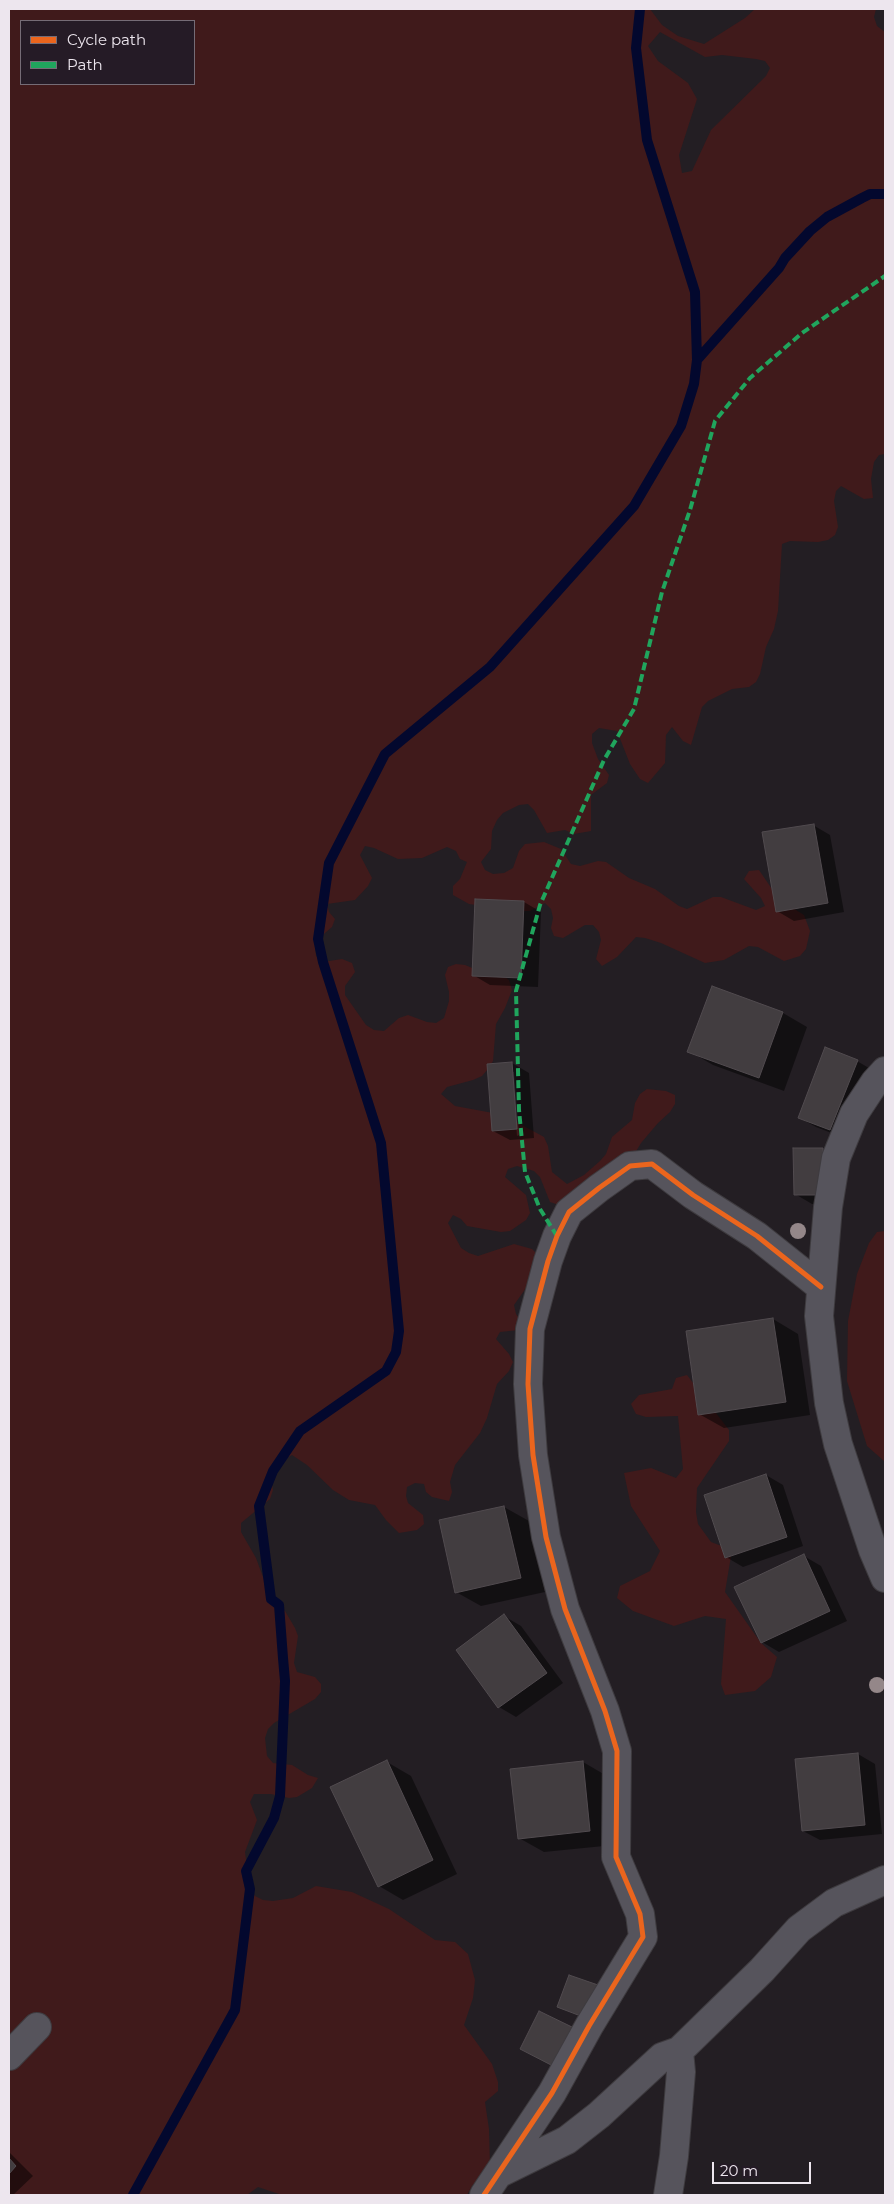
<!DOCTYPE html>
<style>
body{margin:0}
#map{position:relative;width:894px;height:2204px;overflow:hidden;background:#231e23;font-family:Montserrat,sans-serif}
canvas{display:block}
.frame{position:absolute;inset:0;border:10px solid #ede6ee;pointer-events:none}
.legend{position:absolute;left:20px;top:20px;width:175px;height:65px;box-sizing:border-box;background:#251b26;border:1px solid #756c76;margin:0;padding:6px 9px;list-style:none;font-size:15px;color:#ede6ee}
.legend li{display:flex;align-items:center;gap:10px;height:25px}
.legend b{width:25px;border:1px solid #756c76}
.scale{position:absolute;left:712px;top:2162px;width:99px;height:22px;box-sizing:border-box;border:2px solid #ede6ee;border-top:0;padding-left:6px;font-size:15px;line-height:18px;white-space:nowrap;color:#ede6ee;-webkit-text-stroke:4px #251b26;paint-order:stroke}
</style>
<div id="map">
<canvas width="894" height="2204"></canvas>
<div class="frame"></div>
<ul class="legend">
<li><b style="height:6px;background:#eb651d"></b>Cycle path</li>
<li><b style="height:6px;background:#20a55d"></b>Path</li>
</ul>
<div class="scale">20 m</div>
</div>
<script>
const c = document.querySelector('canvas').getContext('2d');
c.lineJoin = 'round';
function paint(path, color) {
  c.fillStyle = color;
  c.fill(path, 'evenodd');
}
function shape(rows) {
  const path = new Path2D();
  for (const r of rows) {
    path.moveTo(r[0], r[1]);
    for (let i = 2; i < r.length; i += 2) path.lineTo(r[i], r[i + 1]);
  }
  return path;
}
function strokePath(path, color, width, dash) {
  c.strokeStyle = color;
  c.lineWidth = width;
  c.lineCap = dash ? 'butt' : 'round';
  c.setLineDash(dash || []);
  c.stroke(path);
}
paint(shape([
 [9,9,650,9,662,25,678,36,704,44,745,18,755,9,876,9,874,17,877,26,885,32,885,454,879,455,874,462,871,479,873,498,864,499,841,486,836,491,834,501,838,527,835,535,828,540,818,542,790,541,782,544,778,611,774,629,766,647,760,674,756,682,749,687,732,689,708,701,702,707,691,745,683,741,672,727,666,735,665,763,648,783,640,779,630,764,617,731,599,728,592,734,592,743,598,759,609,775,607,783,591,795,591,831,574,834,565,830,547,833,534,810,528,804,519,805,503,813,497,820,492,831,491,849,481,862,485,870,493,874,504,873,513,868,519,851,525,844,544,842,561,849,571,864,580,866,598,861,606,862,629,878,655,889,679,906,687,909,713,897,721,897,756,910,765,906,761,898,744,879,749,871,759,870,774,892,788,905,804,915,810,931,806,949,800,956,784,961,758,947,749,946,724,960,705,963,661,943,645,938,636,937,617,957,602,966,596,959,601,940,599,932,593,925,585,925,563,938,554,936,551,928,553,918,551,909,545,903,530,911,521,911,469,904,453,895,453,886,460,879,467,862,460,859,456,851,447,847,422,858,398,859,374,848,365,846,360,855,372,878,368,886,355,900,327,904,329,912,335,919,332,927,318,939,315,948,316,956,323,962,342,959,352,963,355,972,345,986,345,995,366,1025,374,1030,384,1031,399,1018,408,1015,427,1022,436,1023,444,1018,449,1001,449,992,445,975,448,967,456,964,465,965,482,972,501,974,509,980,512,990,505,1008,496,1024,493,1061,488,1069,482,1076,473,1080,447,1087,441,1094,455,1106,493,1113,511,1119,544,1137,548,1146,552,1172,567,1184,584,1175,600,1161,606,1154,612,1137,632,1120,635,1103,640,1094,647,1089,666,1091,675,1095,675,1104,670,1112,658,1123,641,1143,632,1158,568,1208,550,1202,540,1177,534,1171,517,1166,508,1169,505,1177,526,1195,530,1213,526,1220,510,1231,501,1232,467,1226,461,1219,453,1215,448,1223,461,1248,469,1253,478,1256,514,1244,532,1249,539,1256,526,1288,514,1305,516,1314,521,1321,519,1330,500,1332,496,1339,509,1354,513,1362,509,1371,497,1384,487,1418,480,1433,455,1465,450,1482,452,1492,449,1501,432,1497,426,1492,424,1484,415,1483,407,1487,406,1496,408,1503,423,1515,424,1524,417,1530,399,1533,386,1520,375,1505,349,1500,333,1490,307,1465,292,1455,278,1463,273,1471,271,1480,273,1490,270,1499,241,1523,241,1532,256,1558,271,1599,285,1611,295,1628,298,1636,294,1663,297,1672,315,1677,321,1684,321,1692,315,1699,274,1723,268,1729,265,1738,267,1756,273,1763,292,1765,308,1775,318,1778,312,1788,297,1797,289,1798,271,1794,254,1794,250,1802,257,1820,245,1852,250,1889,255,1896,263,1900,273,1901,293,1898,316,1886,352,1892,389,1909,435,1940,455,1942,468,1954,475,1980,473,1998,464,2025,492,2064,498,2082,498,2091,485,2102,489,2129,490,2166,472,2186,467,2195,282,2195,258,2187,247,2195,9,2195],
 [21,21,194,21,194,84,21,84],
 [660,32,705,57,722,55,756,59,765,61,770,68,766,76,711,130,692,171,682,173,679,155,697,99,688,83,658,61,648,46],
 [885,1231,885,1460,884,1461,867,1446,847,1381,848,1321,857,1274,869,1243,877,1232],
 [687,1375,729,1430,729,1441,697,1488,696,1512,698,1524,711,1542,732,1550,725,1592,761,1643,777,1657,771,1677,755,1691,725,1695,721,1684,726,1619,705,1616,674,1626,633,1611,617,1598,620,1586,650,1571,660,1551,631,1506,624,1473,651,1468,676,1478,683,1469,678,1416,646,1417,636,1414,631,1404,639,1395,672,1389,676,1378]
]), '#401a1b');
paint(shape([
 [813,825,830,835,844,912,794,921,777,911],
 [524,902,541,912,538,987,490,985,473,975],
 [713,987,783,1013,807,1027,784,1091,713,1065,689,1051],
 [857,1061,874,1071,847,1139,816,1127,800,1118],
 [512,1063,529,1073,534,1138,510,1140,493,1131],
 [512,1072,514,1072,519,1135,517,1136],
 [822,1149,839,1159,839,1204,812,1204,795,1194],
 [773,1319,798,1334,810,1415,724,1428,699,1414],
 [766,1475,783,1485,803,1546,743,1567,726,1557],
 [504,1507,529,1521,545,1592,481,1606,456,1592],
 [804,1556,821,1566,847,1621,779,1652,762,1642],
 [504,1616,521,1626,563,1683,516,1717,499,1707],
 [858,1754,875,1764,882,1834,820,1840,803,1831],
 [387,1762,411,1776,457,1874,403,1900,379,1886],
 [583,1762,607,1776,614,1845,544,1852,519,1838],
 [9,2152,33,2176,13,2195,9,2195]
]), '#0007');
strokePath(shape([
 [697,360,779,268,785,258,810,231,827,217,862,198,870,194,885,194],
 [133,2195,235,2010,250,1889,246,1871,274,1818,280,1796,285,1681,283,1658,279,1605,271,1599,259,1506,273,1471,300,1431,386,1371,396,1352,399,1331,381,1143,323,962,318,939,329,863,385,754,490,667,634,506,681,426,694,384,697,360,695,292,647,140,636,48,640,9]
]), '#03082e', 10);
const building = shape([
 [814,824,828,903,776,912,762,832,814,824],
 [475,899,524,901,521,978,472,976,475,899],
 [712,986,783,1012,759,1078,687,1052,712,986],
 [825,1047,858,1060,830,1130,798,1118,825,1047],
 [512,1062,517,1129,492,1131,487,1064,512,1062],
 [793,1148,823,1148,823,1195,794,1195,793,1148],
 [773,1318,786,1402,698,1415,686,1331,773,1318],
 [766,1474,787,1537,725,1558,704,1495,766,1474],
 [504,1506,521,1578,455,1593,439,1520,504,1506],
 [804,1554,830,1611,761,1643,734,1587,804,1554],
 [504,1614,547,1673,498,1708,456,1650,504,1614],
 [858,1753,865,1825,802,1831,795,1759,858,1753],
 [387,1760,433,1860,378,1887,330,1787,387,1760],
 [583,1761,590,1831,518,1839,510,1769,583,1761],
 [569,1975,598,1985,586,2018,557,2007,569,1975],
 [539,2011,574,2028,555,2067,520,2049,539,2011],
 [9,2158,16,2166,9,2174,9,2158]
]);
paint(building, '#423d40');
strokePath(building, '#514b4f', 1);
const street = shape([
 [885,1071,875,1082,854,1114,836,1158,828,1207,819,1316,829,1403,838,1444,873,1550,885,1578],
 [679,2051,762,1970,799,1929,834,1903,885,1880],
 [9,2056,37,2027],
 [498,2174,567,2140,599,2115,662,2057,679,2051,681,2072,674,2156,668,2195],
 [484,2195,552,2093,589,2026,643,1937,640,1914,616,1857,617,1751,605,1711,565,1609,546,1537,533,1455,528,1384,530,1329,548,1261,557,1236,569,1212,599,1188,630,1166,652,1164,693,1195,757,1236,821,1287]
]);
strokePath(street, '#3e3b3f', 30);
strokePath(street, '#56545c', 28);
strokePath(shape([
 [557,1236,540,1209,525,1172,519,1110,516,991,540,905,604,760,634,709,662,592,690,510,715,421,750,378,802,333,885,276]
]), '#20a55d', 4, [8, 4]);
strokePath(shape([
 [484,2195,552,2093,589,2026,643,1937,640,1914,616,1857,617,1751,605,1711,565,1609,546,1537,533,1455,528,1384,530,1329,548,1261,557,1236,569,1212,599,1188,630,1166,652,1164,693,1195,757,1236,821,1287]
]), '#eb651d', 5);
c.fillStyle = '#948789';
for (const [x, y] of [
 [798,1231],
 [877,1685]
]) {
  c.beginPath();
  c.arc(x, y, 8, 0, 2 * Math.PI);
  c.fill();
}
</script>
